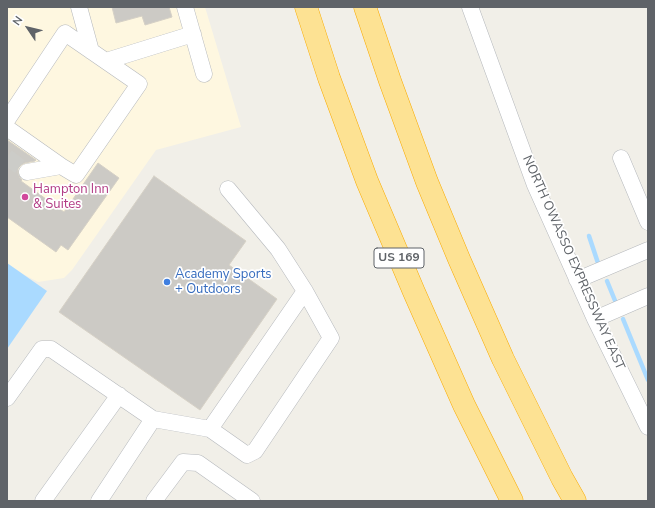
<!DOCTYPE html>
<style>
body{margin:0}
#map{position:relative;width:655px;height:508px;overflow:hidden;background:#f1efe8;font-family:"Nunito Sans",sans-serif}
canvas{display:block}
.frame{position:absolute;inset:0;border:8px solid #5f6368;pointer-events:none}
.north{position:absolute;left:8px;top:8px;width:40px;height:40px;-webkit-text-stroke:3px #fff;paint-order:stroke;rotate:305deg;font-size:11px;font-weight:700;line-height:16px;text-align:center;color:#5f6368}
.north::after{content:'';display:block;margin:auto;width:14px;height:18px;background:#5f6368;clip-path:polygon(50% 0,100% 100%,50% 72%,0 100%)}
</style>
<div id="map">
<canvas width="655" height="508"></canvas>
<div class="frame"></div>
<div class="north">N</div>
</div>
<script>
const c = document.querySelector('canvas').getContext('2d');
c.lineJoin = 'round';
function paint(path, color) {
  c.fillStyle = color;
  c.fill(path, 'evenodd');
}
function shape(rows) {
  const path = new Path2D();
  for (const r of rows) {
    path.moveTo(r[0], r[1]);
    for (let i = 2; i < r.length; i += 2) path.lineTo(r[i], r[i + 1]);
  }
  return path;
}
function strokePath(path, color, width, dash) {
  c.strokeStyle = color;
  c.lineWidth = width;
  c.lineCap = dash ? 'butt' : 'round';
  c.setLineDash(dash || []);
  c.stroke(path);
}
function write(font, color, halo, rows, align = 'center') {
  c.font = font + ' "Nunito Sans",sans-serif';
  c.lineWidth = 3.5;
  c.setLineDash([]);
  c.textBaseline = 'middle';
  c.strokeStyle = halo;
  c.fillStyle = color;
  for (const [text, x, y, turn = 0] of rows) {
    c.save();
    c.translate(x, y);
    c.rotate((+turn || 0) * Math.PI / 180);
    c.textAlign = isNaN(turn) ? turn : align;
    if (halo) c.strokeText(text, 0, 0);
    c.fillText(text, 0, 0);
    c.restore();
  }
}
paint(shape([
 [7,7,205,7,241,127,156,150,72,270,64,278,38,282,23,274,7,263]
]), '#fef7e0');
paint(shape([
 [7,263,47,291,7,349]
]), '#aadaff');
strokePath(shape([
 [589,236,598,263],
 [607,281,616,303],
 [623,319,648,380]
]), '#aadaff', 4.5);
const building = shape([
 [112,7,169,7,172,17,145,25,142,16,116,23,112,7],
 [7,140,36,160,35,161,25,163,21,165,18,168,18,173,20,178,22,180,21,181,64,212,98,163,119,178,68,250,61,245,56,252,7,217,7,140],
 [154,176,246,241,229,265,277,299,200,410,59,312,154,176]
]);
paint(building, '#cccac5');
strokePath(building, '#d6d1c6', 1);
strokePath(shape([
 [7,157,27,172]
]), '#ccccc8', 16, [16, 8]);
const minor = shape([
 [79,7,91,51],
 [185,7,204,74],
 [470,7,535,185,595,319,648,427],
 [106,61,193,34],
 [7,120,65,33,139,84,76,175,61,166,7,128],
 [621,158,648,222],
 [27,172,61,166],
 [577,280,648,250],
 [595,319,648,296],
 [7,398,42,349,51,349,153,419,99,501],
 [153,419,210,429,247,455,255,451,331,338,305,291,278,249,228,189],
 [210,429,305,291],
 [43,501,119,395],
 [154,501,183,462,198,463,252,501]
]);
const highway = shape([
 [306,7,329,78,367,181,414,292,464,405,512,501],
 [365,7,390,81,427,182,459,259,503,359,562,478,575,501]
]);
strokePath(minor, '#b5b8bc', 17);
strokePath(highway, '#f9ab00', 23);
strokePath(minor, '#fff', 16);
strokePath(highway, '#fde293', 22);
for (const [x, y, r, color] of [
 [25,197,4,"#d1479c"],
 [167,282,4,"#3f7fe0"]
]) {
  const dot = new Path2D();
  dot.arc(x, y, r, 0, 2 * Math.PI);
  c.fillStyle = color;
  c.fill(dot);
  strokePath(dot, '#fff', 1.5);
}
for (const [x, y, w] of [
 [399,258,50]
]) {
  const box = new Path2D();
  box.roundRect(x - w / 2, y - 10, w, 20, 3);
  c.fillStyle = '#fff';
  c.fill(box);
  strokePath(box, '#5f6368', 1);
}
write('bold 12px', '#5f6368', null, [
 ["US 169",399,258]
]);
write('13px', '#b23c85', '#fff', [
 ["Hampton Inn",33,190],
 ["& Suites",33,205]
], 'left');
write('13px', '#5f6368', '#fff', [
 ["NORTH OWASSO EXPRESSWAY EAST",573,263,66]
]);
write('13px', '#366cbe', '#fff', [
 ["Academy Sports",175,275],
 ["+ Outdoors",175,290]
], 'left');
</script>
